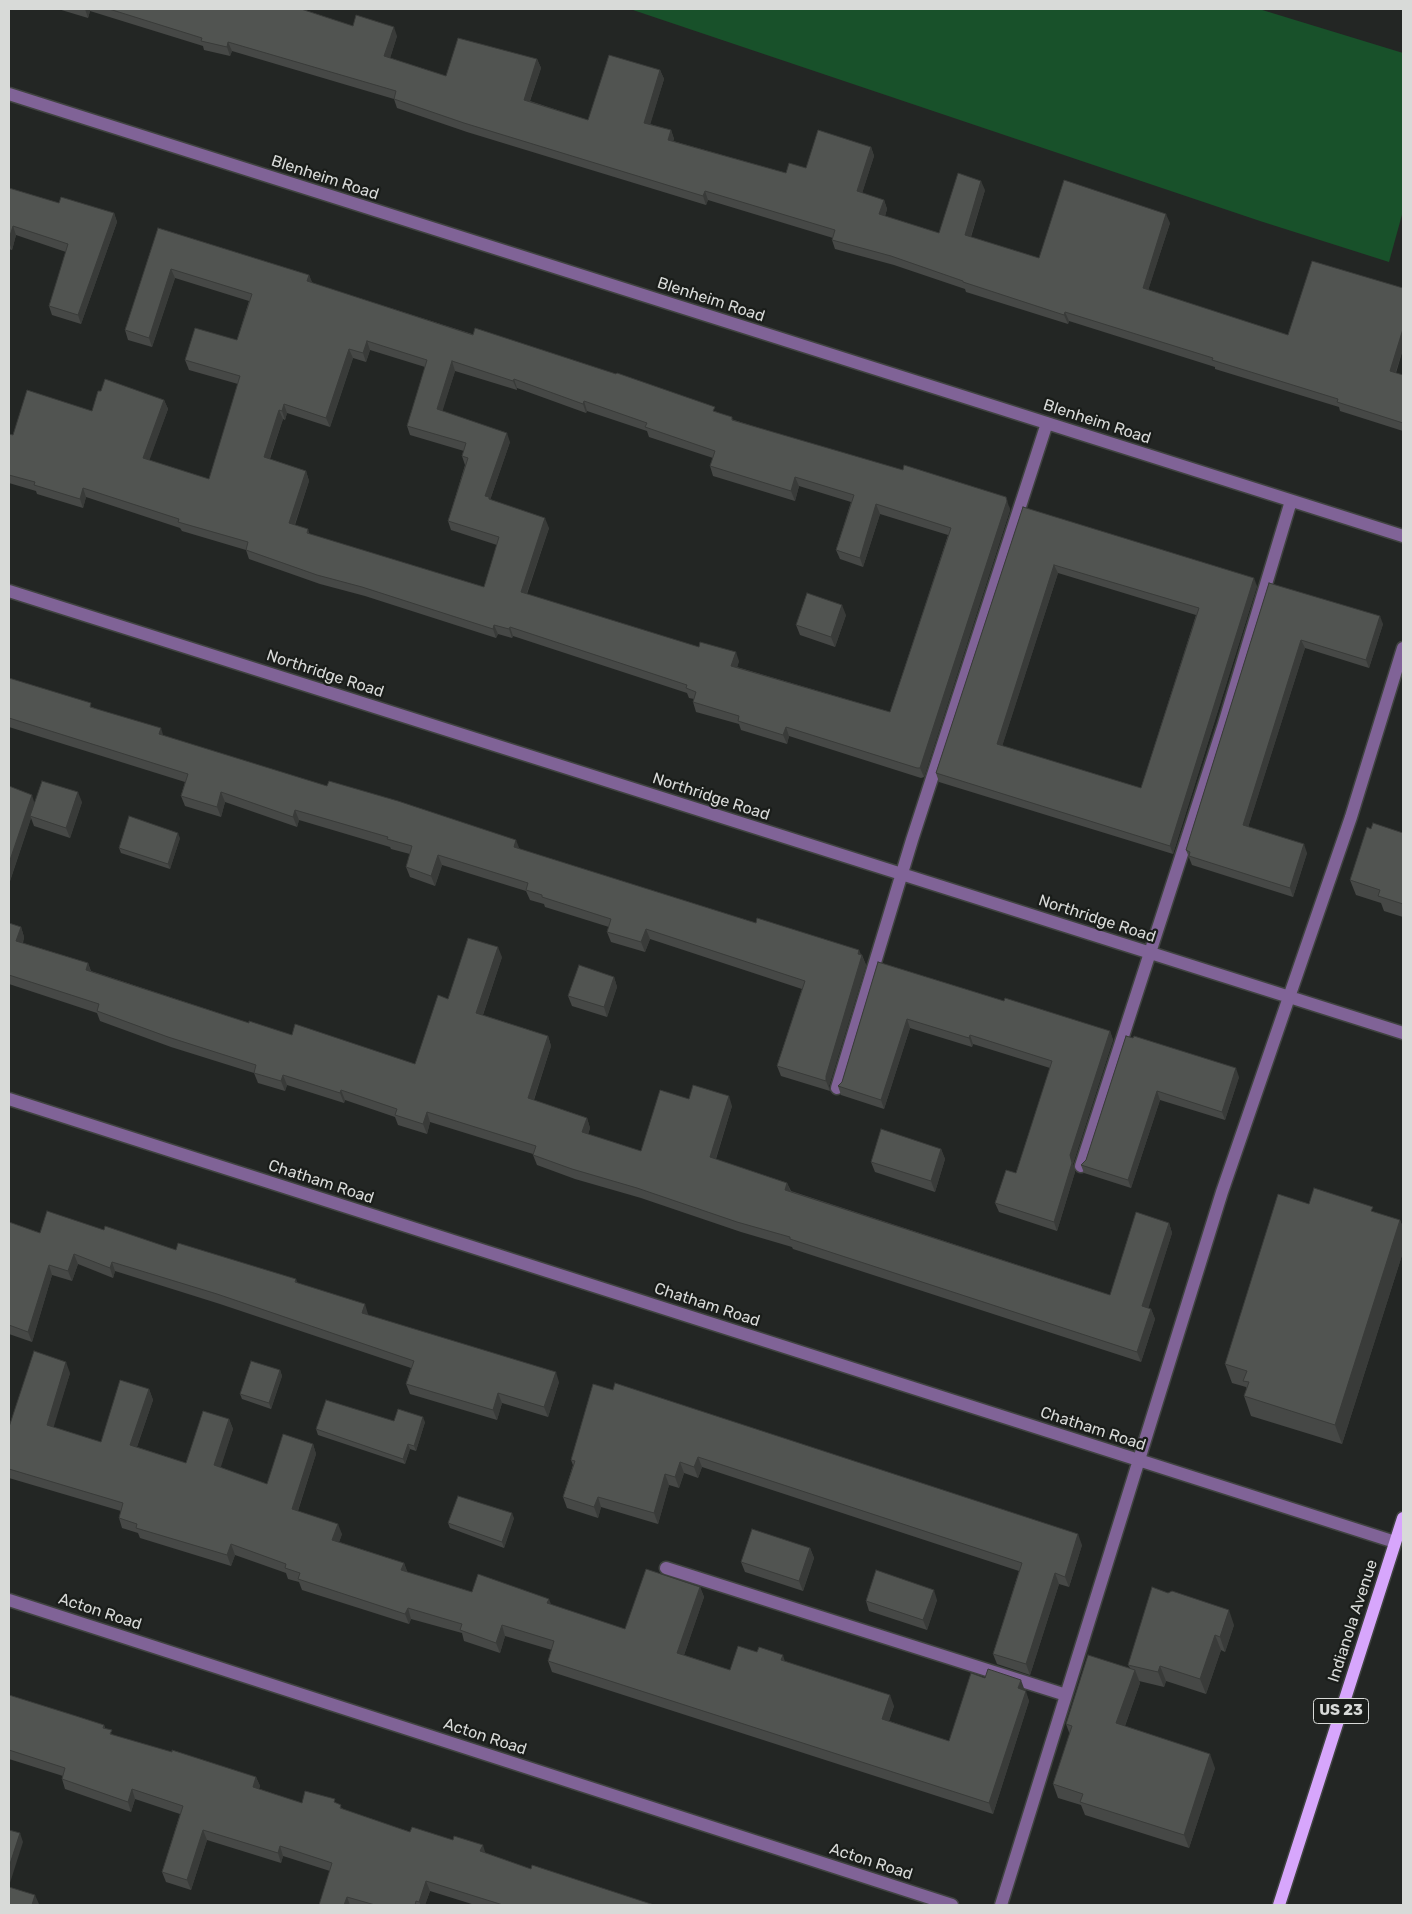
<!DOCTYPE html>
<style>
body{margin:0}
#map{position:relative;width:1412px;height:1914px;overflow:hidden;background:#232624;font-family:Rubik,sans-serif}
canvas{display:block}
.frame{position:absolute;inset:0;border:10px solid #d8dad8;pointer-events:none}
</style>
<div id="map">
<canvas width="1412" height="1914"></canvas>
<div class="frame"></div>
</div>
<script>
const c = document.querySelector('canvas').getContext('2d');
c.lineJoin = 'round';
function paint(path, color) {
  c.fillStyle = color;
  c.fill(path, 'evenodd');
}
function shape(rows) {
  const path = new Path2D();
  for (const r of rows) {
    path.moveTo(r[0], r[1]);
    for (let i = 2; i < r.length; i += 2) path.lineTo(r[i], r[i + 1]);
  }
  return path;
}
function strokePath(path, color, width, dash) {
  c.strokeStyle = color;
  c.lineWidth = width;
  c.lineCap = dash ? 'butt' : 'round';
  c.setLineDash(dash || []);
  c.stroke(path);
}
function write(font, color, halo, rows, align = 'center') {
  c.font = font + ' Rubik,sans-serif';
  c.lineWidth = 4.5;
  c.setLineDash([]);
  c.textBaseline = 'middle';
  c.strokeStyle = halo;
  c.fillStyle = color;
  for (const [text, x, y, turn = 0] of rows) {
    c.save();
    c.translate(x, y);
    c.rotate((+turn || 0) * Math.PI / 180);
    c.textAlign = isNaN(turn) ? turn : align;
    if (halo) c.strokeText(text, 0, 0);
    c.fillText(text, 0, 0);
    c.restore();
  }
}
paint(shape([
 [630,9,1259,9,1403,53,1403,211,1389,262,1260,221]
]), '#18512a');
const minor = shape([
 [9,94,1403,536],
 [9,591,1403,1033],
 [837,1088,912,840,1047,423],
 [9,1099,1395,1542],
 [1081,1166,1224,724,1291,501],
 [666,1568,1066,1695],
 [9,1600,952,1905],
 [1001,1905,1222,1192,1351,817,1403,648]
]);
const major = shape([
 [1279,1905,1403,1518]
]);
strokePath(minor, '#404341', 15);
strokePath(major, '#404341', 15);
strokePath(minor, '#806397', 12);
strokePath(major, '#d7a6fc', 12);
paint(shape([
 [58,9,301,9,353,26,397,36,390,58,446,76,537,59,541,68,530,101,588,120,660,70,664,79,650,124,671,130,674,139,673,141,786,173,806,168,871,147,874,156,862,193,884,200,887,209,885,216,939,233,985,190,971,237,1039,258,1170,223,1148,290,1288,335,1403,288,1403,349,1396,373,1403,375,1403,431,1340,411,1339,407,1215,369,1215,367,1069,321,1068,324,966,292,965,289,894,265,835,249,832,240,833,238,708,200,706,205,467,132,397,108,394,99,232,51,230,56,204,50,203,46,90,11,88,18],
 [9,188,59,203,114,213,117,222,81,324,52,315,49,306,66,252,16,235,12,250,9,249],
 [158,228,309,275,312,283,717,412,734,420,1009,506,1010,510,924,777,921,778,789,736,787,744,741,730,739,724,696,712,693,702,694,699,689,698,687,693,513,636,512,638,498,634,496,638,365,596,320,584,249,559,246,550,182,531,180,528,86,497,83,508,37,494,36,491,9,483,9,434,13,435,92,411,164,400,168,409,149,460,209,479,238,384,189,370,185,360,237,340,249,301,175,278,152,347,128,340,125,330],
 [370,350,425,367,407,426,410,435,464,451,462,456,465,465,448,521,451,530,497,545,484,587,309,534,308,529,295,525,309,481,306,471,270,459,283,419,285,420,287,413,330,427,353,358,366,362],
 [455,371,517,390,517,388,586,413,587,411,647,431,649,437,713,458,710,466,713,476,795,501,799,486,851,502,836,550,840,559,863,567,880,514,948,535,890,712,737,667,739,661,527,594,549,528,490,500,510,442,442,411],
 [1023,507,1257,586,1173,854,939,782,936,773],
 [1058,573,1196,615,1141,788,1002,746],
 [1269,583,1383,624,1369,668,1305,648,1248,827,1307,853,1293,897,1192,865,1186,850],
 [846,615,835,647,800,635,796,625],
 [9,678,92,707,163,736,520,849,756,923,862,955,866,965,829,1086,830,1091,781,1076,777,1066,802,989,650,939,645,952,611,942,607,932,609,927,545,907,544,904,530,900,526,891,442,865,435,886,410,877,406,867,410,854,391,849,390,847,299,820,297,827,225,802,221,817,185,806,181,796,185,782,9,727],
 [9,786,35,803,82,802,70,838,34,826,31,818,9,884],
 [1371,829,1403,833,1403,917,1384,911,1381,903,1356,895,1350,880],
 [180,838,170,869,121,853,119,848],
 [9,923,21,927,24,937,23,943,88,963,91,971,249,1023,292,1035,415,1064,448,999,502,957,483,1015,548,1036,551,1046,534,1100,587,1118,590,1128,588,1134,641,1151,689,1099,732,1106,716,1159,787,1183,791,1191,1110,1295,1169,1223,1172,1233,1148,1308,1151,1309,1155,1319,1141,1362,793,1249,792,1247,741,1232,641,1198,575,1179,537,1165,533,1155,533,1154,430,1122,427,1134,398,1125,395,1117,345,1100,344,1103,287,1085,285,1091,258,1083,254,1073,171,1047,100,1021,97,1013,9,984],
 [878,962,1004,1001,1110,1031,1113,1040,1073,1164,1075,1172,1057,1231,999,1212,995,1203,1016,1173,1050,1068,973,1044,972,1047,910,1028,884,1109,841,1095,838,1086,842,1082],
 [614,977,617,987,607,1017,572,1006,568,996],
 [1126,1036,1239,1077,1225,1120,1160,1100,1131,1188,1084,1173,1081,1165,1086,1160],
 [941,1149,945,1159,935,1192,875,1172,871,1162],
 [1309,1204,1374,1212,1400,1220,1403,1228,1403,1252,1342,1444,1251,1416,1244,1396,1247,1389,1246,1387,1232,1383,1225,1364],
 [9,1222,40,1233,104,1230,176,1250,296,1279,297,1283,368,1314,368,1315,559,1382,548,1417,502,1403,497,1420,410,1394,406,1384,411,1368,220,1304,115,1271,113,1278,78,1264,72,1281,52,1275,32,1342,9,1334],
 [280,1370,282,1376,271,1409,242,1399,240,1394],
 [70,1373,53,1427,101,1442,149,1389,153,1400,137,1447,186,1463,229,1419,233,1429,220,1468,267,1484,313,1444,316,1454,298,1511,342,1534,339,1542,404,1563,407,1572,472,1592,551,1605,625,1629,700,1587,704,1597,684,1655,730,1670,785,1661,894,1706,889,1721,949,1741,1025,1691,1029,1701,993,1814,552,1672,548,1661,552,1650,505,1636,500,1653,464,1641,462,1633,411,1619,409,1624,302,1590,299,1582,288,1579,286,1573,235,1555,231,1566,140,1538,138,1533,122,1528,119,1518,121,1511,9,1478,9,1427],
 [593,1384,1082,1545,1069,1587,1059,1584,1030,1675,997,1664,993,1654,1019,1571,702,1467,698,1478,684,1473,679,1488,669,1485,658,1524,601,1507,598,1518,567,1508,563,1497,573,1465,571,1460],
 [394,1421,425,1422,416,1451,410,1449,405,1464,318,1435,316,1429],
 [514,1518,504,1548,450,1528,448,1523],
 [810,1548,814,1558,803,1591,745,1572,741,1562],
 [937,1600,927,1630,869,1611,866,1601],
 [1234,1625,1225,1652,1221,1650,1206,1694,1166,1681,1164,1687,1139,1681,1140,1683,1125,1726,1215,1768,1189,1848,1085,1815,1081,1805,1058,1798,1053,1784,1070,1735,1066,1724,1130,1668,1128,1665],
 [9,1695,104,1725,105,1728,113,1735,256,1777,260,1786,259,1789,302,1803,336,1803,343,1809,410,1832,486,1853,531,1869,654,1905,475,1905,430,1891,425,1905,319,1905,330,1871,283,1856,281,1863,207,1840,191,1890,166,1882,162,1872,180,1814,135,1799,131,1812,65,1789,62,1779,63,1776,9,1759]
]), '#464846');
paint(shape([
 [85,9,90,9,90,11,88,18],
 [394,27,397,36,388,65,384,56],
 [228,42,232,51,230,56,227,47],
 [537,59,541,68,527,109,524,100],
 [660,70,664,79,648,132,644,123],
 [671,130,674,139,671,149,668,140],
 [871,147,874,156,860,200,857,191],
 [981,181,985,190,968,245,965,235],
 [705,191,708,200,706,205,703,196],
 [884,200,887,209,883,223,879,214],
 [114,213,117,222,81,324,78,315],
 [1166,214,1170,223,1146,297,1143,288],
 [13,226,16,235,12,250,9,242,9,239],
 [171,269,175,278,152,347,149,338],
 [309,275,313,284,307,281],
 [1065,312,1069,321,1068,324,1064,315],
 [1403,329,1403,349,1393,380,1390,371],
 [367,341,370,350,366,362,363,353],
 [349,349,353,358,330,427,326,418],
 [452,361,455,371,440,419,437,409],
 [514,379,517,388,517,390,513,381],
 [164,400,168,409,147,467,143,458],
 [584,401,587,411,586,413,583,404],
 [284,404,287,413,285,420,282,411],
 [279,410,283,419,267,466,264,457],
 [507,433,510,442,490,500,493,506,485,496],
 [306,471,309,481,292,532,289,523],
 [795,477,799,486,795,501,791,491],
 [83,488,86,497,83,508,80,499],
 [1006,497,1010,510,924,777,920,768],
 [876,504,880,514,863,567,860,558],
 [545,518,549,528,524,601,521,592],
 [1054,565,1058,573,1000,753,997,744],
 [1254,578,1257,586,1173,854,1170,846],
 [842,605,846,615,835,647,831,637],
 [1380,616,1383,624,1369,668,1366,660],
 [494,625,498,634,496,638,493,629],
 [510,627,513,636,512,638,509,629],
 [1301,640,1305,648,1246,834,1243,825],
 [736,652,739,661,735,675,731,666],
 [786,727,789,736,787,744,783,735],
 [161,728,164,738,159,734],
 [78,792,82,802,70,838,66,828],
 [221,792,225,802,221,817,217,807],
 [32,795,35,805,30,816,31,818,9,884,9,863],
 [295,810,299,820,297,827,293,817],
 [178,833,180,838,170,869,168,864],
 [516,840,520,850,514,847],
 [1304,844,1307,853,1293,897,1290,888],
 [438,855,442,865,435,886,431,876],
 [21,927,24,937,20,951,16,941],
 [646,929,650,939,645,952,641,942],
 [498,947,502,957,480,1023,476,1013],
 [859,950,866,965,829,1086,830,1091,826,1081,826,1076],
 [88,963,91,973,86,970],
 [614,977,617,987,607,1017,604,1007],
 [907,1019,910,1028,884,1109,881,1100],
 [1110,1031,1113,1040,1073,1164,1075,1172,1057,1231,1054,1222,1070,1155],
 [970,1035,973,1044,972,1047,969,1038],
 [548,1036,551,1046,531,1108,528,1098],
 [1236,1068,1239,1077,1225,1120,1222,1112],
 [283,1075,287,1085,285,1091,281,1081],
 [341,1090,345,1100,344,1103,340,1093],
 [1157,1091,1160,1100,1131,1188,1128,1180],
 [729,1096,732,1106,713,1167,710,1157],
 [427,1112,430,1122,427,1134,423,1124],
 [587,1118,590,1128,586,1142,582,1132],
 [941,1149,945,1159,935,1192,931,1181],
 [787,1183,791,1193,785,1190],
 [1400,1220,1403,1228,1403,1252,1342,1444,1335,1425],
 [1169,1223,1172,1233,1146,1316,1142,1306],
 [74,1254,78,1264,72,1281,68,1271],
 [112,1262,115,1271,113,1278,110,1268],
 [49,1265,52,1275,32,1342,28,1332],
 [365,1304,368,1314,365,1323,362,1313],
 [1151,1309,1155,1319,1141,1362,1137,1352],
 [66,1362,70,1373,51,1436,47,1425],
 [280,1370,282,1376,271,1409,269,1403],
 [556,1372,559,1382,548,1417,544,1407],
 [149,1389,153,1400,134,1455,130,1445],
 [498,1393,502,1403,497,1420,493,1410],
 [423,1417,425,1422,416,1451,414,1446],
 [229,1419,233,1429,218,1476,214,1465],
 [313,1444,316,1454,295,1519,292,1509],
 [408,1444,410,1449,405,1464,403,1459],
 [698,1457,702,1467,698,1478,694,1467],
 [680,1462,684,1473,679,1488,675,1477],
 [665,1474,669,1485,658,1524,654,1513],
 [598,1497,601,1507,598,1518,594,1507],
 [512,1513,514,1518,504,1548,502,1542],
 [338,1524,342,1534,336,1551,332,1540],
 [1078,1534,1082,1545,1069,1587,1065,1577],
 [231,1544,235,1555,231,1566,227,1555],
 [810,1548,814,1558,803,1591,799,1581],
 [404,1563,408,1573,401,1570],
 [1055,1573,1059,1584,1030,1675,1026,1664],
 [700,1587,704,1597,681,1664,677,1653],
 [934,1590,937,1600,927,1630,923,1620],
 [549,1599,553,1609,547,1603],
 [408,1608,411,1619,409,1624,405,1614],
 [1229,1610,1234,1625,1225,1652,1220,1637],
 [502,1625,505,1636,500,1653,496,1643],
 [1215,1635,1221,1650,1206,1694,1200,1679],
 [783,1655,786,1665,781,1660],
 [1160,1666,1166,1681,1164,1687,1158,1672],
 [1135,1670,1140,1683,1121,1737,1116,1723],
 [1021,1680,1025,1691,1018,1688],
 [1026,1691,1029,1701,993,1814,989,1803],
 [890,1695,894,1706,886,1730,882,1719],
 [1210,1754,1215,1768,1189,1848,1184,1835],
 [256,1777,260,1786,256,1797,253,1787],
 [132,1789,135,1799,131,1812,128,1802],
 [203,1830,207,1840,191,1890,187,1880],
 [20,1833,23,1842,9,1886,9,1867],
 [483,1845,486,1855,480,1851],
 [280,1846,283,1856,281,1863,278,1853],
 [426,1881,430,1891,425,1905,421,1905,419,1902],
 [35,1895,39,1904,38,1905,32,1905],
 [347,1897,350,1905,344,1905]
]), '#393b39');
const building = shape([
 [109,9,301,9,353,26,356,15,394,27,384,56,446,76,458,38,537,59,524,100,588,120,609,55,660,70,644,123,671,130,668,140,786,173,789,163,806,168,818,130,871,147,857,191,884,200,879,214,939,233,958,173,981,181,965,235,1039,258,1064,180,1166,214,1143,288,1288,335,1312,261,1403,288,1403,329,1390,371,1403,375,1403,423,1337,402,1338,399,1212,360,1213,358,1065,312,1064,315,963,282,963,281,891,256,832,240,835,230,705,191,703,196,464,123,394,99,396,91,228,42,227,47,201,41,202,38,109,9],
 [9,188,59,203,61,197,114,213,78,315,49,306,68,244,13,226,9,239,9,188],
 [158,228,309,275,307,281,473,335,475,328,616,374,617,373,715,407,713,411,732,417,732,420,903,470,904,465,1006,497,1007,501,920,768,917,768,786,727,783,735,738,721,739,716,693,702,696,692,686,688,687,685,510,627,509,629,494,625,493,629,362,587,317,575,246,550,248,542,178,522,179,519,83,488,80,499,34,485,35,482,9,475,9,434,13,435,27,390,92,411,98,391,101,391,105,379,164,400,143,458,209,479,240,376,185,360,195,328,237,340,252,294,171,269,149,338,125,330,158,228],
 [367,341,427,360,407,426,466,443,462,456,468,458,448,521,499,537,484,587,307,533,308,529,289,523,306,471,264,457,279,410,282,411,284,404,326,418,349,349,363,353,367,341],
 [452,361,513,381,514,379,583,404,584,401,647,423,645,427,715,451,710,466,791,491,795,477,854,495,836,550,860,558,876,504,951,528,890,712,731,666,736,652,700,642,699,647,521,592,545,518,489,499,489,497,485,496,507,433,437,409,452,361],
 [1023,507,1254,578,1170,846,936,773,1023,507],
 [1054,565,1199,608,1141,788,997,744,1054,565],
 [1269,583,1380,616,1366,660,1301,640,1243,825,1304,844,1290,888,1189,856,1190,852,1186,850,1269,583],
 [807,593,842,605,831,637,796,625,807,593],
 [9,678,91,703,90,707,161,728,159,734,327,786,329,781,398,801,516,840,514,847,756,923,757,918,859,950,858,954,862,955,826,1076,826,1081,777,1066,805,981,646,929,641,942,607,932,611,919,542,897,542,895,526,890,528,883,438,855,431,876,406,867,412,846,387,839,388,837,295,810,293,817,221,792,217,807,181,796,188,774,9,718,9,678],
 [42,781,78,792,66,828,30,816,42,781],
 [9,786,32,795,9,863,9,786],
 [129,816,178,833,168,864,119,848,129,816],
 [1373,823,1403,833,1403,904,1378,896,1380,890,1350,880,1367,827,1371,829,1373,823],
 [9,923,21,927,16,941,88,963,86,970,249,1023,249,1021,292,1035,295,1024,415,1064,438,995,448,999,468,938,498,947,476,1013,548,1036,528,1098,587,1118,582,1132,641,1151,660,1090,689,1099,693,1085,729,1096,710,1157,787,1183,785,1190,1110,1295,1136,1212,1169,1223,1142,1306,1151,1309,1137,1352,790,1239,790,1237,737,1222,637,1188,572,1169,533,1155,536,1146,427,1112,423,1124,395,1115,397,1109,341,1090,340,1093,283,1075,281,1081,254,1073,256,1065,168,1037,97,1011,99,1004,9,975,9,923],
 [878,962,1004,1001,1005,998,1110,1031,1070,1155,1072,1163,1054,1222,995,1203,1006,1170,1016,1173,1052,1061,970,1035,969,1038,907,1019,881,1100,838,1086,842,1082,878,962],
 [579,965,614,977,604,1007,568,996,579,965],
 [1126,1036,1133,1038,1134,1036,1236,1068,1222,1112,1157,1091,1128,1180,1081,1165,1086,1160,1126,1036],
 [881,1129,941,1149,931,1181,871,1162,881,1129],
 [1314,1188,1373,1207,1371,1211,1400,1220,1335,1425,1244,1396,1249,1382,1243,1381,1247,1371,1225,1364,1278,1194,1309,1204,1314,1188],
 [47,1211,104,1230,105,1226,176,1250,178,1243,296,1279,295,1282,365,1304,362,1313,556,1372,544,1407,498,1393,493,1410,406,1384,414,1361,217,1294,112,1262,110,1268,74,1254,68,1271,49,1265,28,1332,9,1325,9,1222,40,1233,47,1211],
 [34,1351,66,1362,47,1425,101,1442,120,1380,149,1389,130,1445,186,1463,203,1411,229,1419,214,1465,267,1484,283,1434,313,1444,292,1509,338,1524,332,1540,404,1563,401,1570,472,1592,478,1574,549,1599,547,1603,625,1629,646,1569,700,1587,677,1653,730,1670,738,1646,757,1652,759,1647,783,1655,781,1660,890,1695,882,1719,949,1741,971,1673,985,1678,988,1669,1021,1680,1018,1688,1026,1691,989,1803,548,1661,554,1641,502,1625,496,1643,460,1630,462,1624,408,1608,405,1614,298,1579,300,1573,285,1568,286,1564,231,1544,227,1555,136,1528,137,1524,119,1518,123,1503,9,1469,9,1427,34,1351],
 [251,1361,280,1370,269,1403,240,1394,251,1361],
 [615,1383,1078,1534,1065,1577,1055,1573,1026,1664,993,1654,1022,1563,698,1457,694,1467,680,1462,675,1477,665,1474,654,1513,598,1497,594,1507,563,1497,575,1461,571,1460,593,1384,613,1390,615,1383],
 [326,1400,394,1421,398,1409,423,1417,414,1446,408,1444,403,1459,316,1429,326,1400],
 [458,1496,512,1513,502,1542,448,1523,458,1496],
 [752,1529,810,1548,799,1581,741,1562,752,1529],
 [876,1570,934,1590,923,1620,866,1601,876,1570],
 [1152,1587,1168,1593,1172,1591,1229,1610,1220,1637,1215,1635,1200,1679,1160,1666,1158,1672,1128,1665,1152,1587],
 [1088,1655,1135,1670,1116,1723,1210,1754,1184,1835,1080,1802,1083,1794,1053,1784,1072,1726,1066,1724,1088,1655],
 [9,1695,76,1716,104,1725,103,1728,112,1730,110,1734,172,1752,172,1750,256,1777,253,1787,302,1803,305,1791,335,1799,334,1802,341,1805,340,1808,410,1832,412,1827,453,1840,454,1836,483,1845,480,1851,531,1869,532,1865,654,1905,503,1905,426,1881,419,1902,416,1901,415,1905,375,1905,347,1897,344,1905,319,1905,332,1863,280,1846,278,1853,203,1830,187,1880,162,1872,183,1806,132,1789,128,1802,62,1779,65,1768,9,1750,9,1695],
 [9,1830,20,1833,9,1867,9,1830],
 [9,1887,35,1895,32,1905,9,1905,9,1887]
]);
paint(building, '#515451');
strokePath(building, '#393b39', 1);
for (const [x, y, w] of [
 [1341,1711,55]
]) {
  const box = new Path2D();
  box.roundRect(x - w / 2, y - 12.5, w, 25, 4);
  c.fillStyle = '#1a1d1a';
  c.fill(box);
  strokePath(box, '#d8dad8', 1);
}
write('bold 15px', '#d8dad8', null, [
 ["US 23",1341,1711]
]);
write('16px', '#d8dad8', '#1a1d1a', [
 ["Blenheim Road",325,178,18],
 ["Blenheim Road",711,300,18],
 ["Blenheim Road",1097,422,18],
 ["Northridge Road",325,674,18],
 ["Northridge Road",711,797,18],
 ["Northridge Road",1097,919,18],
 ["Chatham Road",321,1182,18],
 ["Chatham Road",707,1305,18],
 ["Chatham Road",1093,1429,18],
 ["Acton Road",100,1612,18],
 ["Indianola Avenue",1353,1621,-72],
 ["Acton Road",485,1737,18],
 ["Acton Road",871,1862,18]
]);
</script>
